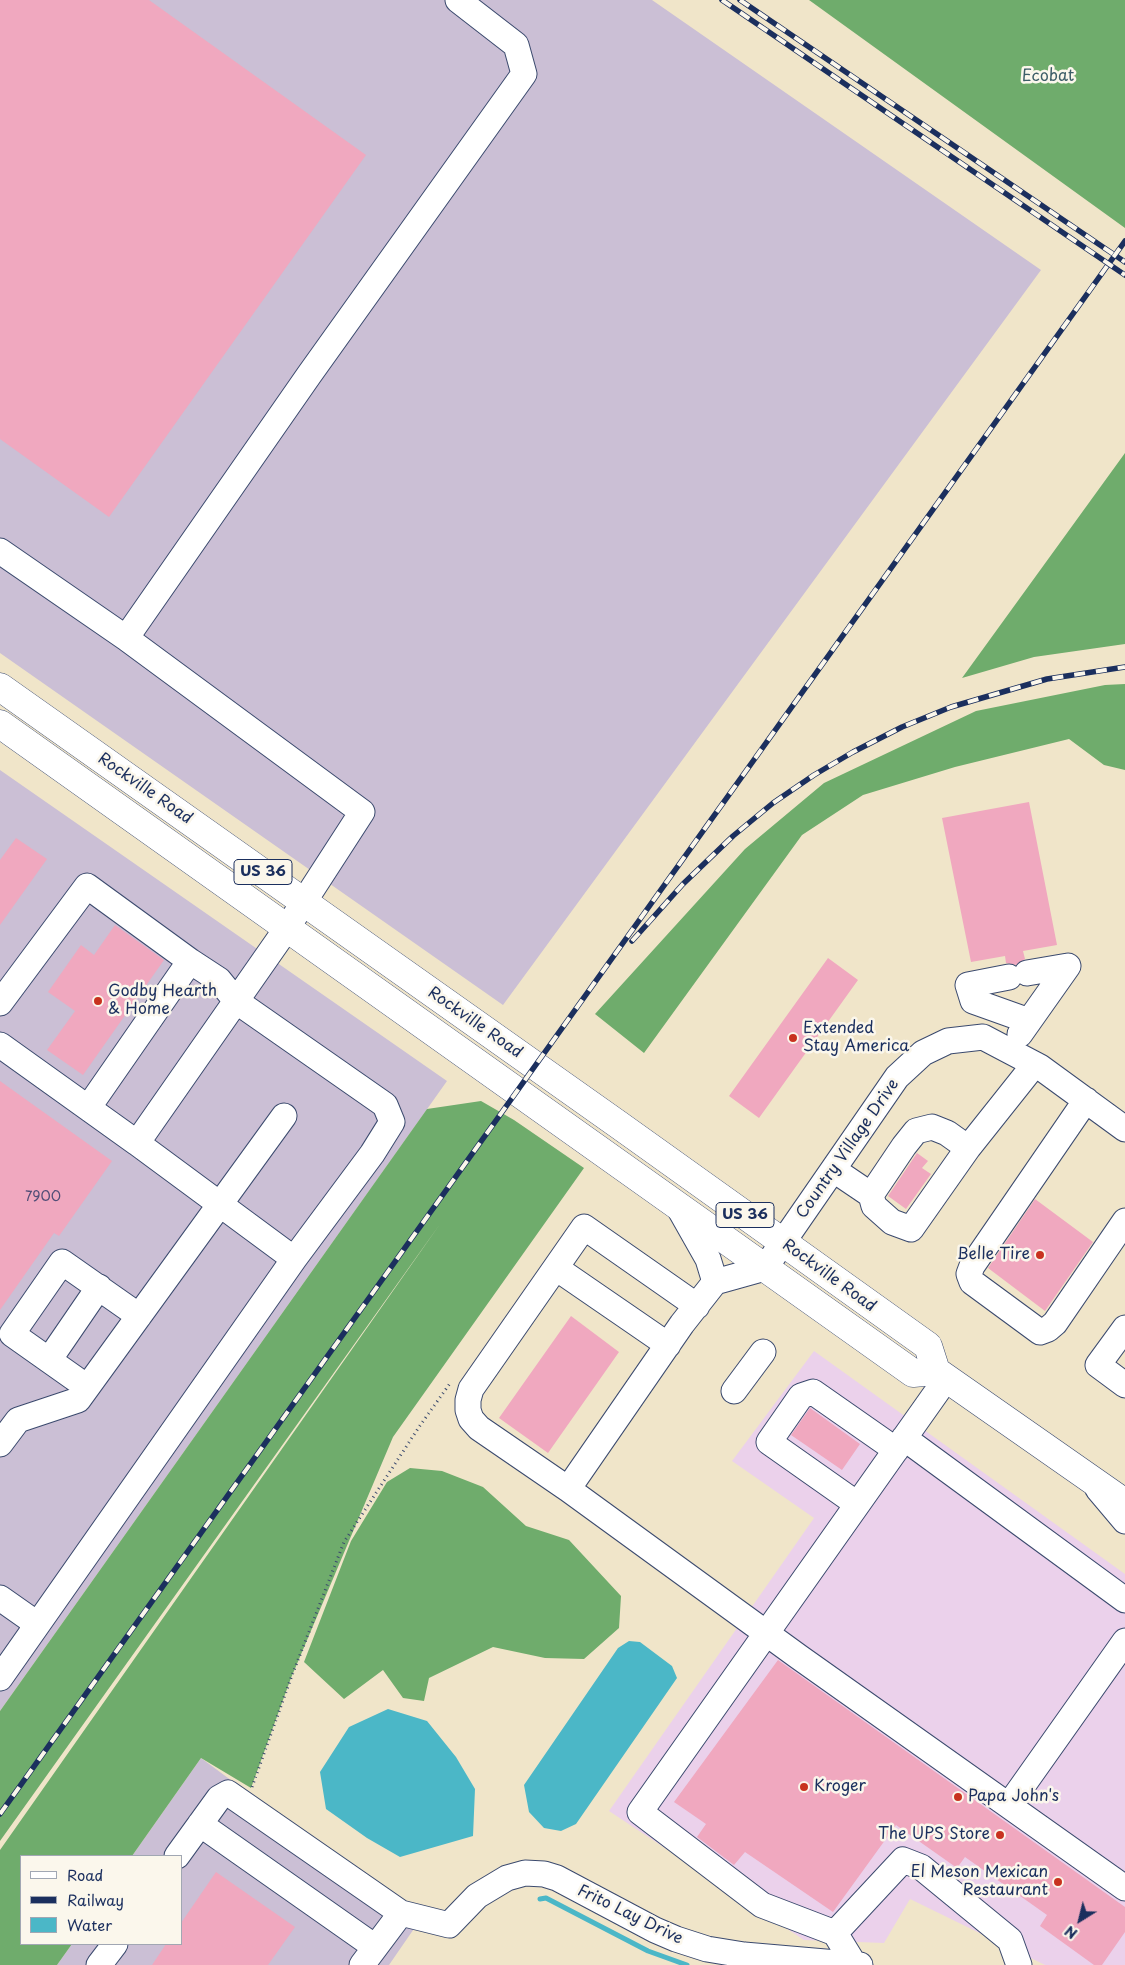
<!DOCTYPE html>
<style>
body{margin:0}
#map{position:relative;width:1125px;height:1965px;overflow:hidden;background:#f0e5c9;font-family:"Playpen Sans",sans-serif}
canvas{display:block}
.legend{position:absolute;left:20px;top:1855px;width:162px;height:90px;box-sizing:border-box;background:#fbf7ec;border:1px solid #a1a7b3;margin:0;padding:6px 9px;list-style:none;font-size:15px;color:#1b2f5e}
.legend li{display:flex;align-items:center;gap:10px;height:25px}
.legend b{width:25px;border:1px solid #a1a7b3}
.north{position:absolute;left:1055px;top:1895px;width:50px;height:50px;-webkit-text-stroke:4px #fbf7ec;paint-order:stroke;rotate:216deg;font-size:14px;font-weight:700;line-height:20px;text-align:center;color:#1b2f5e}
.north::after{content:'';display:block;margin:auto;width:18px;height:22px;background:#1b2f5e;clip-path:polygon(50% 0,100% 100%,50% 72%,0 100%)}
</style>
<div id="map">
<canvas width="1125" height="1965"></canvas>
<ul class="legend">
<li><b style="height:6px;background:#fff"></b>Road</li>
<li><b style="height:6px;background:#1b2f5e"></b>Railway</li>
<li><b style="height:14px;background:#4bb7c7"></b>Water</li>
</ul>
<div class="north">N</div>
</div>
<script>
const c = document.querySelector('canvas').getContext('2d');
c.lineJoin = 'round';
function paint(path, color) {
  c.fillStyle = color;
  c.fill(path, 'evenodd');
}
function shape(rows) {
  const path = new Path2D();
  for (const r of rows) {
    path.moveTo(r[0], r[1]);
    for (let i = 2; i < r.length; i += 2) path.lineTo(r[i], r[i + 1]);
  }
  return path;
}
function strokePath(path, color, width, dash) {
  c.strokeStyle = color;
  c.lineWidth = width;
  c.lineCap = dash ? 'butt' : 'round';
  c.setLineDash(dash || []);
  c.stroke(path);
}
function write(font, color, halo, rows, align = 'center') {
  c.font = font + ' "Playpen Sans",sans-serif';
  c.lineWidth = 5;
  c.setLineDash([]);
  c.textBaseline = 'middle';
  c.strokeStyle = halo;
  c.fillStyle = color;
  for (const [text, x, y, turn = 0] of rows) {
    c.save();
    c.translate(x, y);
    c.rotate((+turn || 0) * Math.PI / 180);
    c.textAlign = isNaN(turn) ? turn : align;
    if (halo) c.strokeText(text, 0, 0);
    c.fillText(text, 0, 0);
    c.restore();
  }
}
paint(shape([
 [814,1351,1125,1574,1125,1965,1045,1965,910,1899,884,1943,804,1940,609,1811,814,1518,732,1461]
]), '#ebd1eb');
paint(shape([
 [0,0,652,0,1041,270,503,1005,0,653],
 [0,770,447,1081,0,1711],
 [201,1758,420,1920,389,1965,57,1965,72,1944,181,1944,181,1856,132,1856]
]), '#cbbfd5');
paint(shape([
 [809,0,1125,0,1125,228],
 [1125,453,1125,644,1034,657,962,678],
 [1125,684,1125,770,1104,765,1069,739,955,767,863,795,802,835,644,1053,595,1014,745,849,824,783,976,711,1105,685],
 [481,1101,514,1120,584,1168,393,1437,291,1678,251,1788,201,1758,132,1856,21,1856,21,1944,72,1944,57,1965,0,1965,0,1850,440,1224,0,1841,0,1711,427,1109],
 [410,1468,442,1471,483,1487,526,1526,569,1540,621,1596,619,1628,584,1659,545,1658,493,1647,429,1678,424,1701,403,1698,383,1670,344,1699,304,1662,351,1541,387,1482]
]), '#6fac6c');
paint(shape([
 [629,1641,640,1642,672,1666,677,1678,576,1824,561,1831,544,1828,529,1812,524,1785,618,1648],
 [388,1709,427,1721,456,1757,475,1789,473,1836,400,1857,367,1838,326,1809,320,1772,349,1727]
]), '#4bb7c7');
strokePath(shape([
 [540,1899,546,1898,648,1951,687,1965]
]), '#4bb7c7', 5);
paint(shape([
 [0,0,149,0,366,155,109,517,0,439],
 [1029,802,1057,945,1023,951,1025,959,1016,965,1006,963,1005,956,971,962,942,818],
 [16,838,47,859,0,925,0,860],
 [115,925,164,960,83,1075,47,1050,75,1011,48,992,81,945,94,955],
 [828,958,858,980,759,1118,729,1096],
 [0,1081,112,1161,59,1236,54,1233,0,1310],
 [917,1153,928,1161,922,1168,931,1174,906,1209,888,1196],
 [1035,1199,1093,1242,1045,1311,988,1268],
 [571,1316,619,1352,548,1453,499,1418],
 [810,1408,860,1444,842,1470,791,1435],
 [778,1660,1125,1907,1125,1932,1102,1965,1094,1965,1040,1926,1047,1915,965,1857,957,1868,896,1825,833,1912,745,1852,734,1865,697,1837,706,1824,674,1802],
 [216,1872,295,1927,268,1965,152,1965,166,1944,181,1944,181,1923]
]), '#f0a8bf');
const minor = shape([
 [0,551,126,638,309,375,524,74,516,45,458,0],
 [1027,973,1068,966],
 [1009,977,968,985,973,1001,1029,1021],
 [0,1003,87,886,190,961],
 [1020,1034,1068,966],
 [0,1045,137,1143],
 [1086,1100,972,1266,969,1274,972,1282,1040,1332,1048,1329,1055,1323,1125,1221],
 [88,1108,190,961,219,980,236,1001,385,1105,392,1122,372,1154,294,1259],
 [1125,1129,1040,1067,983,1037,948,1041,923,1053,897,1077,765,1268,715,1282,682,1324,568,1489,799,1657,1125,1888],
 [968,1148,947,1133,932,1127,916,1131,904,1146,871,1195,874,1206,892,1222,911,1229,968,1148,1034,1065],
 [834,1170,871,1195],
 [678,1206,708,1259,715,1282],
 [556,1268,668,1345],
 [1125,1328,1098,1365,1125,1385],
 [49,1360,99,1287],
 [87,1387,12,1334,62,1262,139,1316],
 [734,1391,763,1352],
 [904,1438,1125,1600],
 [0,1444,18,1420,78,1400,284,1116],
 [568,1489,479,1428,471,1419,468,1410,468,1400,471,1389,584,1227,697,1306],
 [1098,1489,1125,1521],
 [857,1504,769,1442,801,1396,813,1392,896,1450],
 [0,1598,37,1624],
 [0,1678,294,1259,137,1143,287,928,362,812,126,638],
 [1009,1805,1125,1641],
 [200,1824,375,1947],
 [177,1856,219,1798,228,1793,401,1913,449,1925,477,1896,507,1878,525,1873,544,1874,557,1878,655,1930,676,1939,707,1949,744,1955,860,1965],
 [835,1933,903,1860,921,1867,1010,1940,1019,1965],
 [854,1964,835,1933,762,1905,640,1812,946,1379],
 [99,1965,115,1944],
 [362,1965,401,1913]
]);
const major = shape([
 [0,687,619,1125,928,1346,936,1371,1125,1503],
 [0,724,913,1373,936,1371]
]);
strokePath(minor, '#3b4a6e', 27);
strokePath(major, '#3b4a6e', 29);
strokePath(shape([
 [252,1787,291,1678,344,1542,419,1427,451,1382]
]), '#3b4a6e', 3, [1, 4]);
strokePath(minor, '#fff', 25);
strokePath(major, '#fff', 28);
const rail = shape([
 [722,0,1125,275],
 [740,0,1125,262],
 [632,941,683,884,733,836,773,803,814,775,853,752,902,727,951,707,1047,679,1125,667],
 [0,1814,1125,241]
]);
strokePath(rail, '#1b2f5e', 5.5);
strokePath(rail, '#fbf7ec', 4, [11]);
for (const [x, y, r, color] of [
 [98,1001,5,"#c8321e"],
 [793,1038,5,"#c8321e"],
 [1040,1255,5,"#c8321e"],
 [804,1787,5,"#c8321e"],
 [958,1797,5,"#c8321e"],
 [1000,1835,5,"#c8321e"],
 [1058,1882,5,"#c8321e"]
]) {
  const dot = new Path2D();
  dot.arc(x, y, r, 0, 2 * Math.PI);
  c.fillStyle = color;
  c.fill(dot);
  strokePath(dot, '#fbf7ec', 2);
}
write('14px', '#504d76', null, [
 ["7900",43,1197]
]);
for (const [x, y, w] of [
 [263,872,58],
 [745,1215,58]
]) {
  const box = new Path2D();
  box.roundRect(x - w / 2, y - 12.5, w, 25, 4);
  c.fillStyle = '#fbf7ec';
  c.fill(box);
  strokePath(box, '#1b2f5e', 1);
}
write('bold 15px', '#1b2f5e', null, [
 ["US 36",263,872],
 ["US 36",745,1215]
]);
write('16px', '#3c5d67', '#fbf7ec', [
 ["Ecobat",1048,77]
]);
write('16px', '#1b2f5e', '#fbf7ec', [
 ["Rockville Road",145,789,35],
 ["Rockville Road",475,1023,35],
 ["Country Village Drive",848,1149,-55],
 ["Rockville Road",829,1276,36],
 ["Frito Lay Drive",630,1915,26]
]);
write('16px', '#1b2f5e', '#fbf7ec', [
 ["Godby Hearth",108,992],
 ["& Home",108,1010],
 ["Extended",803,1029],
 ["Stay America",803,1047],
 ["Belle Tire",1030,1255,"right"],
 ["Kroger",814,1787],
 ["Papa John's",968,1797],
 ["The UPS Store",990,1835,"right"],
 ["El Meson Mexican",1048,1873,"right"],
 ["Restaurant",1048,1891,"right"]
], 'left');
</script>
